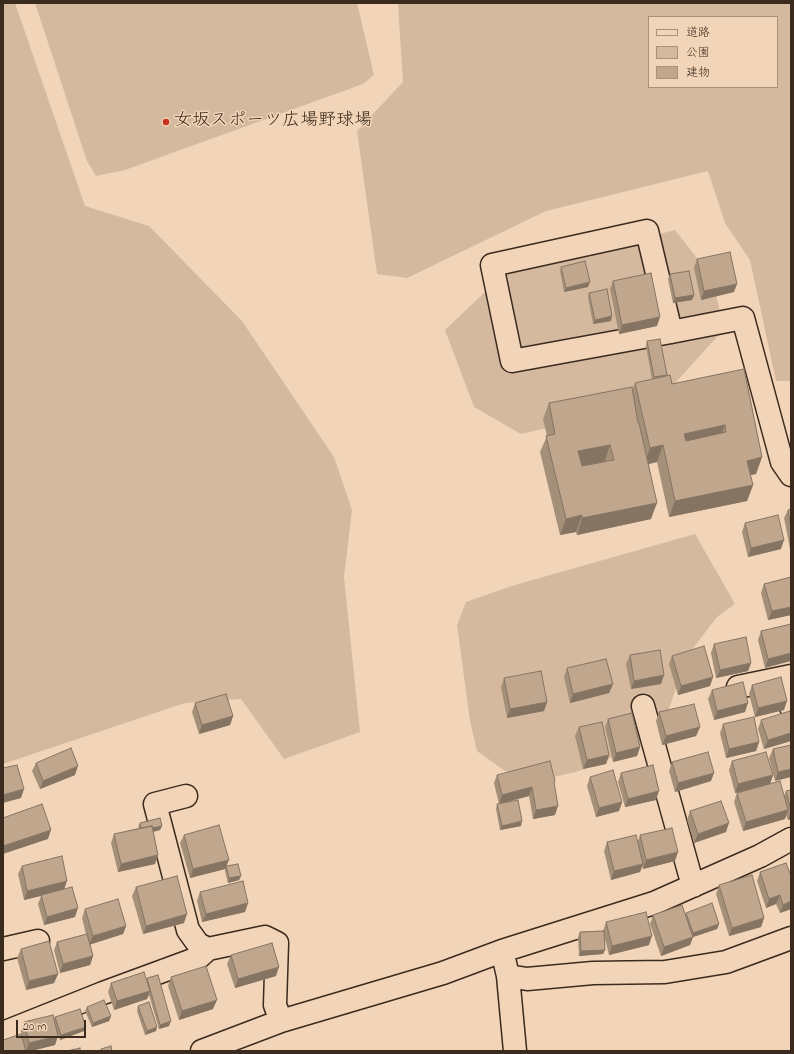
<!DOCTYPE html>
<meta charset="utf-8">
<style>
body{margin:0}
#map{position:relative;width:794px;height:1054px;overflow:hidden;background:#f2d5b8;font-family:"Indie Flower","Klee One",sans-serif}
canvas{display:block}
.frame{position:absolute;inset:0;border:4px solid #3b2a1e;pointer-events:none}
.legend{position:absolute;left:648px;top:16px;width:130px;height:72px;box-sizing:border-box;background:#f2d5b8;border:1px solid #a9917a;margin:0;padding:5px 7px;list-style:none;font-size:12px;color:#3b2a1e}
.legend li{display:flex;align-items:center;gap:8px;height:20px}
.legend b{width:20px;border:1px solid #a9917a}
.scale{position:absolute;left:16px;top:1020px;width:70px;height:18px;box-sizing:border-box;border:2px solid #3b2a1e;border-top:0;padding-left:5px;font-size:12px;line-height:14px;white-space:nowrap;color:#3b2a1e;-webkit-text-stroke:3px #f2d5b8;paint-order:stroke}
</style>
<div id="map">
<canvas width="794" height="1054"></canvas>
<div class="frame"></div>
<ul class="legend">
<li><b style="height:5px;background:#f2d5b8"></b>道路</li>
<li><b style="height:11px;background:#d4b99f"></b>公園</li>
<li><b style="height:11px;background:#bfa68d"></b>建物</li>
</ul>
<div class="scale">20 m</div>
</div>
<script>
const c = document.querySelector('canvas').getContext('2d');
c.lineJoin = 'round';
function paint(path, color) {
  c.fillStyle = color;
  c.fill(path, 'evenodd');
}
function shape(rows) {
  const path = new Path2D();
  for (const r of rows) {
    path.moveTo(r[0], r[1]);
    for (let i = 2; i < r.length; i += 2) path.lineTo(r[i], r[i + 1]);
  }
  return path;
}
function strokePath(path, color, width, dash) {
  c.strokeStyle = color;
  c.lineWidth = width;
  c.lineCap = dash ? 'butt' : 'round';
  c.setLineDash(dash || []);
  c.stroke(path);
}
function write(font, color, halo, rows, align = 'center') {
  c.font = font + ' "Indie Flower","Klee One",sans-serif';
  c.lineWidth = 3;
  c.setLineDash([]);
  c.textBaseline = 'middle';
  c.strokeStyle = halo;
  c.fillStyle = color;
  for (const [text, x, y, turn = 0] of rows) {
    c.save();
    c.translate(x, y);
    c.rotate((+turn || 0) * Math.PI / 180);
    c.textAlign = isNaN(turn) ? turn : align;
    if (halo) c.strokeText(text, 0, 0);
    c.fillText(text, 0, 0);
    c.restore();
  }
}
paint(shape([
 [3,3,15,3,85,206,149,226,242,321,334,457,352,510,344,577,360,732,284,759,241,699,185,703,3,764],
 [35,3,357,3,374,75,363,84,125,170,96,176,87,161],
 [398,3,791,3,791,381,776,381,750,260,725,223,708,171,546,211,407,278,377,274,357,131,403,82],
 [649,17,777,17,777,87,649,87],
 [675,230,712,277,724,329,658,402,521,434,474,407,445,330,503,275],
 [695,534,735,604,717,617,687,656,663,726,630,750,579,771,537,781,505,771,477,751,470,721,457,625,466,602,515,585]
]), '#d4b99f');
const minor = shape([
 [671,332,647,231,492,265,512,361,671,332,743,318,782,462,791,475],
 [783,678,791,707],
 [738,687,791,676],
 [643,706,693,886],
 [186,796,155,804,188,930,198,944,208,949,265,937,277,943,275,1005,281,1021],
 [3,949,38,941],
 [505,963,508,976,515,1051],
 [508,976,527,979,593,973,665,972,726,962,791,938],
 [3,1033,103,993,198,958,208,949],
 [202,1051,281,1021,443,973,502,951,654,903,760,856,791,839]
]);
strokePath(minor, '#3b2a1e', 25);
strokePath(minor, '#f2d5b8', 22);
paint(shape([
 [697,259,734,292,701,300,694,268],
 [561,267,588,287,564,292,560,271],
 [670,274,694,295,692,300,673,303,668,279],
 [613,281,657,326,619,334,610,289],
 [589,293,611,321,593,324,588,297],
 [647,341,667,376,672,384,744,369,762,457,756,474,750,475,753,485,747,501,669,517,657,462,649,464,651,519,577,535,576,532,560,535,540,452,547,436,543,419,549,403,632,391,635,383,652,379,646,346],
 [791,509,791,554,784,518,788,510],
 [745,523,781,549,748,557,742,532],
 [791,577,791,615,768,620,761,593,764,584],
 [791,624,765,668,758,640,761,631],
 [714,644,751,663,748,671,716,678,711,653],
 [630,655,661,684,631,689,626,664],
 [672,656,713,677,710,686,678,695,669,664],
 [567,668,613,684,609,693,570,703,564,677],
 [504,678,547,702,544,711,507,718,501,687],
 [752,685,784,710,755,717,749,694],
 [712,690,745,712,714,720,708,699],
 [195,703,233,716,230,725,199,734,192,712],
 [659,712,700,727,696,736,662,745,656,721],
 [608,719,640,747,637,756,613,762,605,727],
 [761,720,791,733,791,741,764,749,758,729],
 [723,724,759,742,756,751,726,758,720,733],
 [579,727,609,755,606,764,583,769,575,736],
 [791,745,775,781,769,758,773,749],
 [732,761,773,775,770,784,735,793,729,770],
 [672,762,711,781,675,792,669,771],
 [36,763,75,775,40,789,32,771],
 [621,773,656,800,625,807,618,782],
 [497,775,554,784,555,815,533,819,529,796,499,804,494,783],
 [590,777,622,802,619,811,596,817,587,786],
 [791,790,791,819,788,820,786,815,785,819,743,831,734,802,737,793,784,796,786,791],
 [497,804,521,826,500,830,496,809],
 [690,811,726,832,694,843,687,820],
 [140,823,162,826,160,830,153,832,158,855,155,864,118,872,111,843,114,834,139,828,138,827],
 [184,835,226,866,241,876,239,880,228,883,225,871,225,869,190,878,180,843],
 [640,835,675,861,643,869,642,866,640,872,611,880,604,851,607,842,638,841],
 [22,866,65,889,75,917,44,925,38,904,41,896,24,900,18,874],
 [760,872,791,909,780,913,776,904,766,908,757,881],
 [719,885,764,918,761,927,729,936,716,894],
 [136,887,184,923,143,934,132,896],
 [200,892,248,903,245,912,202,922,197,901],
 [85,909,126,926,123,934,90,944,93,956,90,965,60,973,54,950,57,942,86,934,82,918],
 [686,913,719,924,717,929,693,937,690,945,661,956,650,924,653,915,685,914],
 [606,922,649,945,609,955,604,935,605,950,603,954,579,956,578,937,580,932,603,931],
 [21,949,58,974,54,983,26,990,17,958],
 [231,955,276,976,235,988,227,964],
 [171,977,213,1009,179,1020,168,986],
 [146,979,169,1026,159,1029,149,995,147,999,114,1010,108,992,111,983],
 [138,1006,157,1027,156,1031,145,1035,137,1011],
 [87,1007,111,1016,109,1021,92,1027,85,1011],
 [55,1017,84,1031,60,1040,58,1034,55,1045,31,1051,3,1051,23,1041,21,1031,24,1022,54,1020]
]), '#a48f79');
paint(shape([
 [590,282,588,287,564,292,566,288],
 [737,284,734,292,701,300,704,291],
 [694,295,692,300,673,303,675,298],
 [612,316,611,321,593,324,595,320],
 [660,317,657,326,619,334,622,325],
 [725,425,719,441,678,450,684,434],
 [610,445,605,461,572,468,578,451],
 [663,445,657,462,644,465,650,448],
 [762,457,756,474,741,477,747,461],
 [753,485,747,501,669,517,675,501],
 [657,503,651,519,577,535,582,518],
 [582,515,576,532,560,535,566,519],
 [784,540,781,549,748,557,751,548],
 [791,607,791,615,768,620,772,611],
 [791,653,791,661,765,668,768,659],
 [751,663,748,671,716,678,720,670],
 [664,675,661,684,631,689,634,681],
 [713,677,710,686,678,695,681,686],
 [613,684,609,693,570,703,573,694],
 [787,701,784,710,755,717,758,708],
 [547,702,544,711,507,718,510,709],
 [748,703,745,712,714,720,717,711],
 [233,716,230,725,199,734,202,725],
 [700,727,696,736,662,745,666,736],
 [791,733,791,741,764,749,768,740],
 [759,742,756,751,726,758,729,749],
 [640,747,637,756,613,762,616,753],
 [609,755,606,764,583,769,587,760],
 [78,766,75,775,40,789,43,781],
 [791,769,791,777,775,781,778,772],
 [714,773,711,781,675,792,678,783],
 [773,775,770,784,735,793,738,784],
 [532,787,529,796,499,804,502,795],
 [24,789,21,798,3,803,3,795],
 [659,791,656,800,625,807,628,799],
 [622,802,619,811,596,817,599,808],
 [558,806,555,815,533,819,536,810],
 [788,810,785,819,743,831,746,822],
 [791,811,791,819,788,820],
 [522,821,521,826,500,830,502,826],
 [729,823,726,832,694,843,698,834],
 [162,826,160,830,140,835,142,831],
 [51,830,48,839,3,854,3,846],
 [678,852,675,861,643,869,646,860],
 [158,855,155,864,118,872,121,864],
 [229,860,225,869,190,878,193,869],
 [643,864,640,872,611,880,614,871],
 [241,876,239,880,228,883,229,878],
 [67,881,64,890,24,900,27,891],
 [780,895,776,904,766,908,769,899],
 [791,901,791,909,780,913,783,905],
 [248,903,245,912,202,922,206,914],
 [78,908,75,917,44,925,47,917],
 [187,914,184,923,143,934,146,926],
 [764,918,761,927,729,936,732,928],
 [719,924,717,929,693,937,690,945,661,956,664,947,691,937,693,933],
 [126,926,123,934,89,945,93,936],
 [652,936,649,945,609,955,612,946],
 [605,950,603,954,579,956,581,951],
 [93,956,90,965,60,973,63,964],
 [279,967,276,976,235,988,238,979],
 [58,974,54,983,26,990,29,981],
 [150,991,147,999,114,1010,117,1001],
 [217,1000,213,1009,179,1020,182,1011],
 [111,1016,109,1021,92,1027,93,1023],
 [171,1021,169,1026,159,1029,160,1025],
 [86,1027,84,1031,60,1040,61,1035],
 [157,1027,156,1031,145,1035,147,1031],
 [58,1036,55,1045,31,1051,26,1051,29,1043]
]), '#867463');
const building = shape([
 [730,252,737,284,704,291,697,259,730,252],
 [585,261,590,282,566,288,561,267,585,261],
 [689,271,694,295,675,298,670,274,689,271],
 [651,273,660,317,622,325,613,281,651,273],
 [607,289,612,316,595,320,589,293,607,289],
 [660,339,667,375,654,377,647,341,660,339],
 [744,369,762,457,747,461,753,485,675,501,663,445,650,448,635,383,670,375,672,384,744,369],
 [725,425,726,432,686,441,684,434,725,425],
 [632,387,638,423,639,423,657,503,582,518,582,515,566,519,546,436,555,434,549,403,632,387],
 [610,445,614,460,582,466,578,451,610,445],
 [791,509,791,529,788,510,791,509],
 [778,515,784,540,751,548,745,523,778,515],
 [791,577,791,607,772,611,764,584,791,577],
 [791,624,791,653,768,659,761,631,791,624],
 [746,637,751,663,720,670,714,644,746,637],
 [704,646,713,677,681,686,672,656,704,646],
 [660,650,664,675,634,681,630,655,660,650],
 [606,659,613,684,573,694,567,668,606,659],
 [541,671,547,702,510,709,504,678,541,671],
 [781,677,787,701,758,708,752,685,781,677],
 [743,682,748,703,717,711,712,690,743,682],
 [226,694,233,716,202,725,195,703,226,694],
 [694,704,700,727,666,736,659,712,694,704],
 [790,711,791,715,791,733,768,740,761,720,790,711],
 [632,713,640,747,616,753,608,719,632,713],
 [754,717,759,742,729,749,723,724,754,717],
 [602,722,609,755,587,760,579,727,602,722],
 [791,745,791,769,778,772,773,749,791,745],
 [71,748,78,766,43,781,36,763,71,748],
 [708,752,714,773,678,783,672,762,708,752],
 [766,752,773,775,738,784,732,761,766,752],
 [550,761,555,781,554,782,558,806,536,810,532,787,502,795,497,775,550,761],
 [17,765,24,789,3,795,3,768,17,765],
 [653,765,659,791,628,799,621,773,653,765],
 [613,770,622,802,599,808,590,777,613,770],
 [780,781,788,810,746,822,737,793,780,781],
 [791,790,791,811,786,791,791,790],
 [518,800,522,821,502,826,497,804,518,800],
 [721,801,729,823,698,834,690,811,721,801],
 [42,804,51,830,3,846,3,818,42,804],
 [160,818,162,826,152,828,152,826,141,828,140,823,160,818],
 [219,825,229,860,193,869,184,835,219,825],
 [152,826,158,855,121,864,114,834,152,826],
 [672,828,678,852,646,860,640,835,672,828],
 [636,835,643,864,614,871,607,842,636,835],
 [62,856,67,881,27,891,22,866,62,856],
 [786,863,791,876,791,901,783,905,780,895,769,899,760,872,786,863],
 [238,864,241,876,229,878,226,866,238,864],
 [752,875,764,918,732,928,719,885,752,875],
 [177,876,187,914,146,926,136,887,177,876],
 [243,881,248,903,206,914,200,892,243,881],
 [72,887,78,908,47,917,41,895,72,887],
 [118,899,126,926,93,936,85,909,118,899],
 [712,903,719,924,693,933,686,913,712,903],
 [682,905,693,937,664,947,653,915,682,905],
 [646,912,652,936,612,946,606,922,646,912],
 [604,931,605,950,581,951,580,932,604,931],
 [87,934,93,956,63,964,57,942,87,934],
 [49,941,58,974,29,981,21,949,49,941],
 [272,943,279,967,238,979,231,955,272,943],
 [206,966,217,1000,182,1011,171,977,206,966],
 [144,972,150,991,117,1001,111,983,144,972],
 [158,975,171,1021,160,1025,147,978,158,975],
 [104,1000,111,1016,93,1023,87,1007,104,1000],
 [149,1002,157,1027,147,1031,138,1006,149,1002],
 [80,1009,86,1027,61,1035,55,1017,80,1009],
 [53,1015,58,1036,29,1043,24,1022,53,1015],
 [21,1034,26,1051,3,1051,3,1040,21,1034],
 [111,1046,112,1051,101,1051,101,1049,111,1046],
 [80,1048,80,1051,67,1051,80,1048]
]);
paint(building, '#bfa68d');
strokePath(building, '#867463', 1);
for (const [x, y, r, color] of [
 [166,122,4,"#c8321e"]
]) {
  const dot = new Path2D();
  dot.arc(x, y, r, 0, 2 * Math.PI);
  c.fillStyle = color;
  c.fill(dot);
  strokePath(dot, '#f2d5b8', 1.5);
}
write('18px', '#3b2a1e', '#f2d5b8', [
 ["女坂スポーツ広場野球場",174,122]
], 'left');
</script>
